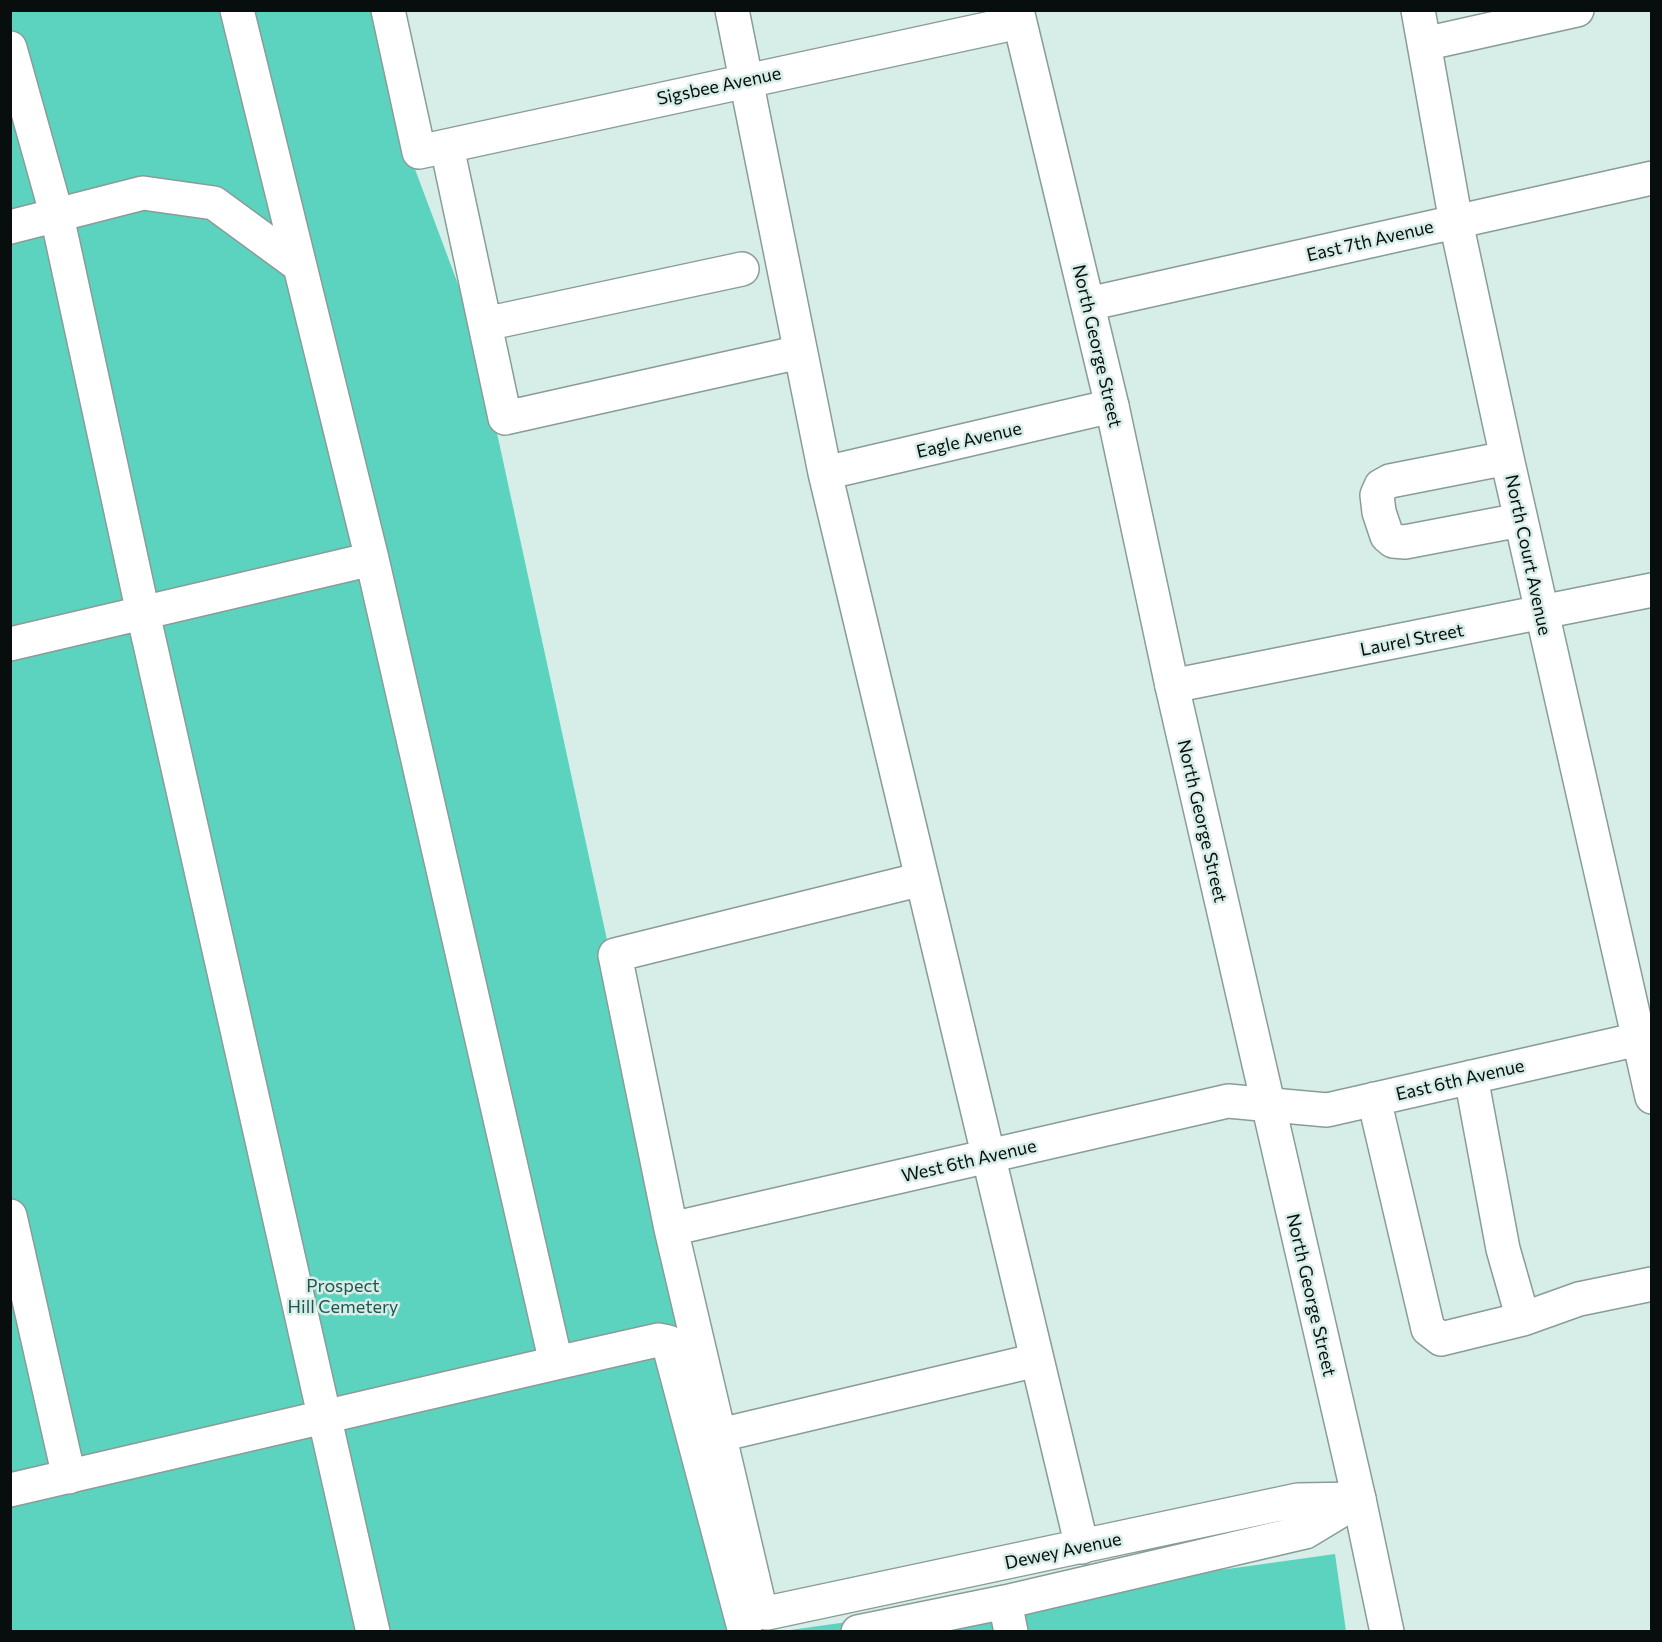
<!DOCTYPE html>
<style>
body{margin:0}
#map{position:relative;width:1662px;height:1642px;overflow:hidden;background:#d7ede8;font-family:Commissioner,sans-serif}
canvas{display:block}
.frame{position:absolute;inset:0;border:12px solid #070e0d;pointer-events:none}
</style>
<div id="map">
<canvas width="1662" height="1642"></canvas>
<div class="frame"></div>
</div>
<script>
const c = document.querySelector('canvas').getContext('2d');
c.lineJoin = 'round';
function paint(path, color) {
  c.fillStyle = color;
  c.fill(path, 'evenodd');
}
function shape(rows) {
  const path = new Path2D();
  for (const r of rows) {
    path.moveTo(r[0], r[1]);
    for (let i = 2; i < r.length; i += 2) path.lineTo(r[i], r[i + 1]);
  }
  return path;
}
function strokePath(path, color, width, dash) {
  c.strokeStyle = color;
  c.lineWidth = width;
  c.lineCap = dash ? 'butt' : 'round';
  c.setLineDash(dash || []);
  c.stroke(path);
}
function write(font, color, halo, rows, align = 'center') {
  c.font = font + ' Commissioner,sans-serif';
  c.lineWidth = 5;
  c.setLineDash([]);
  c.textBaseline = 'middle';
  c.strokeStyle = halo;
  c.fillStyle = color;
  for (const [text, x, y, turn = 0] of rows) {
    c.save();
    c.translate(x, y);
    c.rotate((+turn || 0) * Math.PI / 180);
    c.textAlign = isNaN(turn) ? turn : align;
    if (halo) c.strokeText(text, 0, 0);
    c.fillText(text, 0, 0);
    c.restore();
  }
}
paint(shape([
 [11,11,378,11,406,145,474,327,757,1631,11,1632],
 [1335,1554,1346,1631,776,1632]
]), '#5cd3be');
const minor = shape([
 [388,10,419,152,1019,22],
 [732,10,825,473,1082,1547],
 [1418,10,1456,222,1507,458,1652,1097],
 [1424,44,1577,10],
 [10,48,57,216,143,613,373,1632],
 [447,147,505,418,800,352],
 [10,227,143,193,214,203,300,266],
 [1088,304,1652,178],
 [485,324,742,269],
 [1507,458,1390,481,1381,486,1377,495,1379,512,1387,536,1393,541,1405,542,1520,520],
 [825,473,1112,406],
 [10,644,372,559],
 [1172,686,1652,590],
 [922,879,615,955,671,1229,759,1604,767,1613,1298,1500,1359,1499],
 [1471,1077,1503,1249,1523,1319],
 [1374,1099,1428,1329,1441,1339,1523,1319,1579,1299,1652,1284],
 [10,1216,69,1477],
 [671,1229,1228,1101,1327,1110,1652,1036],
 [556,1363,658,1340,668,1342,745,1632],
 [720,1435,1037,1360],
 [10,1490,556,1363,372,559,237,10],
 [1005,1602,1011,1632],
 [858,1632,1005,1602,1305,1532,1358,1500]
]);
const major = shape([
 [1017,10,1112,406,1172,686,1359,1499,1387,1632]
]);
strokePath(minor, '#899c98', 36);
strokePath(major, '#899c98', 36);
strokePath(minor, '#fff', 33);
strokePath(major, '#fff', 33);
write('18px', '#070e0d', '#d7ede8', [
 ["Sigsbee Avenue",719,86,-12],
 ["East 7th Avenue",1370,241,-13],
 ["North George Street",1097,346,77],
 ["Eagle Avenue",969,440,-13],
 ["North Court Avenue",1528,555,78],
 ["Laurel Street",1412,640,-11],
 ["North George Street",1202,821,77],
 ["East 6th Avenue",1460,1080,-13],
 ["West 6th Avenue",969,1161,-13],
 ["North George Street",1311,1295,77],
 ["Dewey Avenue",1063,1551,-12]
]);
write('18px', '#20574d', '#d7ede8', [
 ["Prospect",343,1286],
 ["Hill Cemetery",343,1307]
]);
</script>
